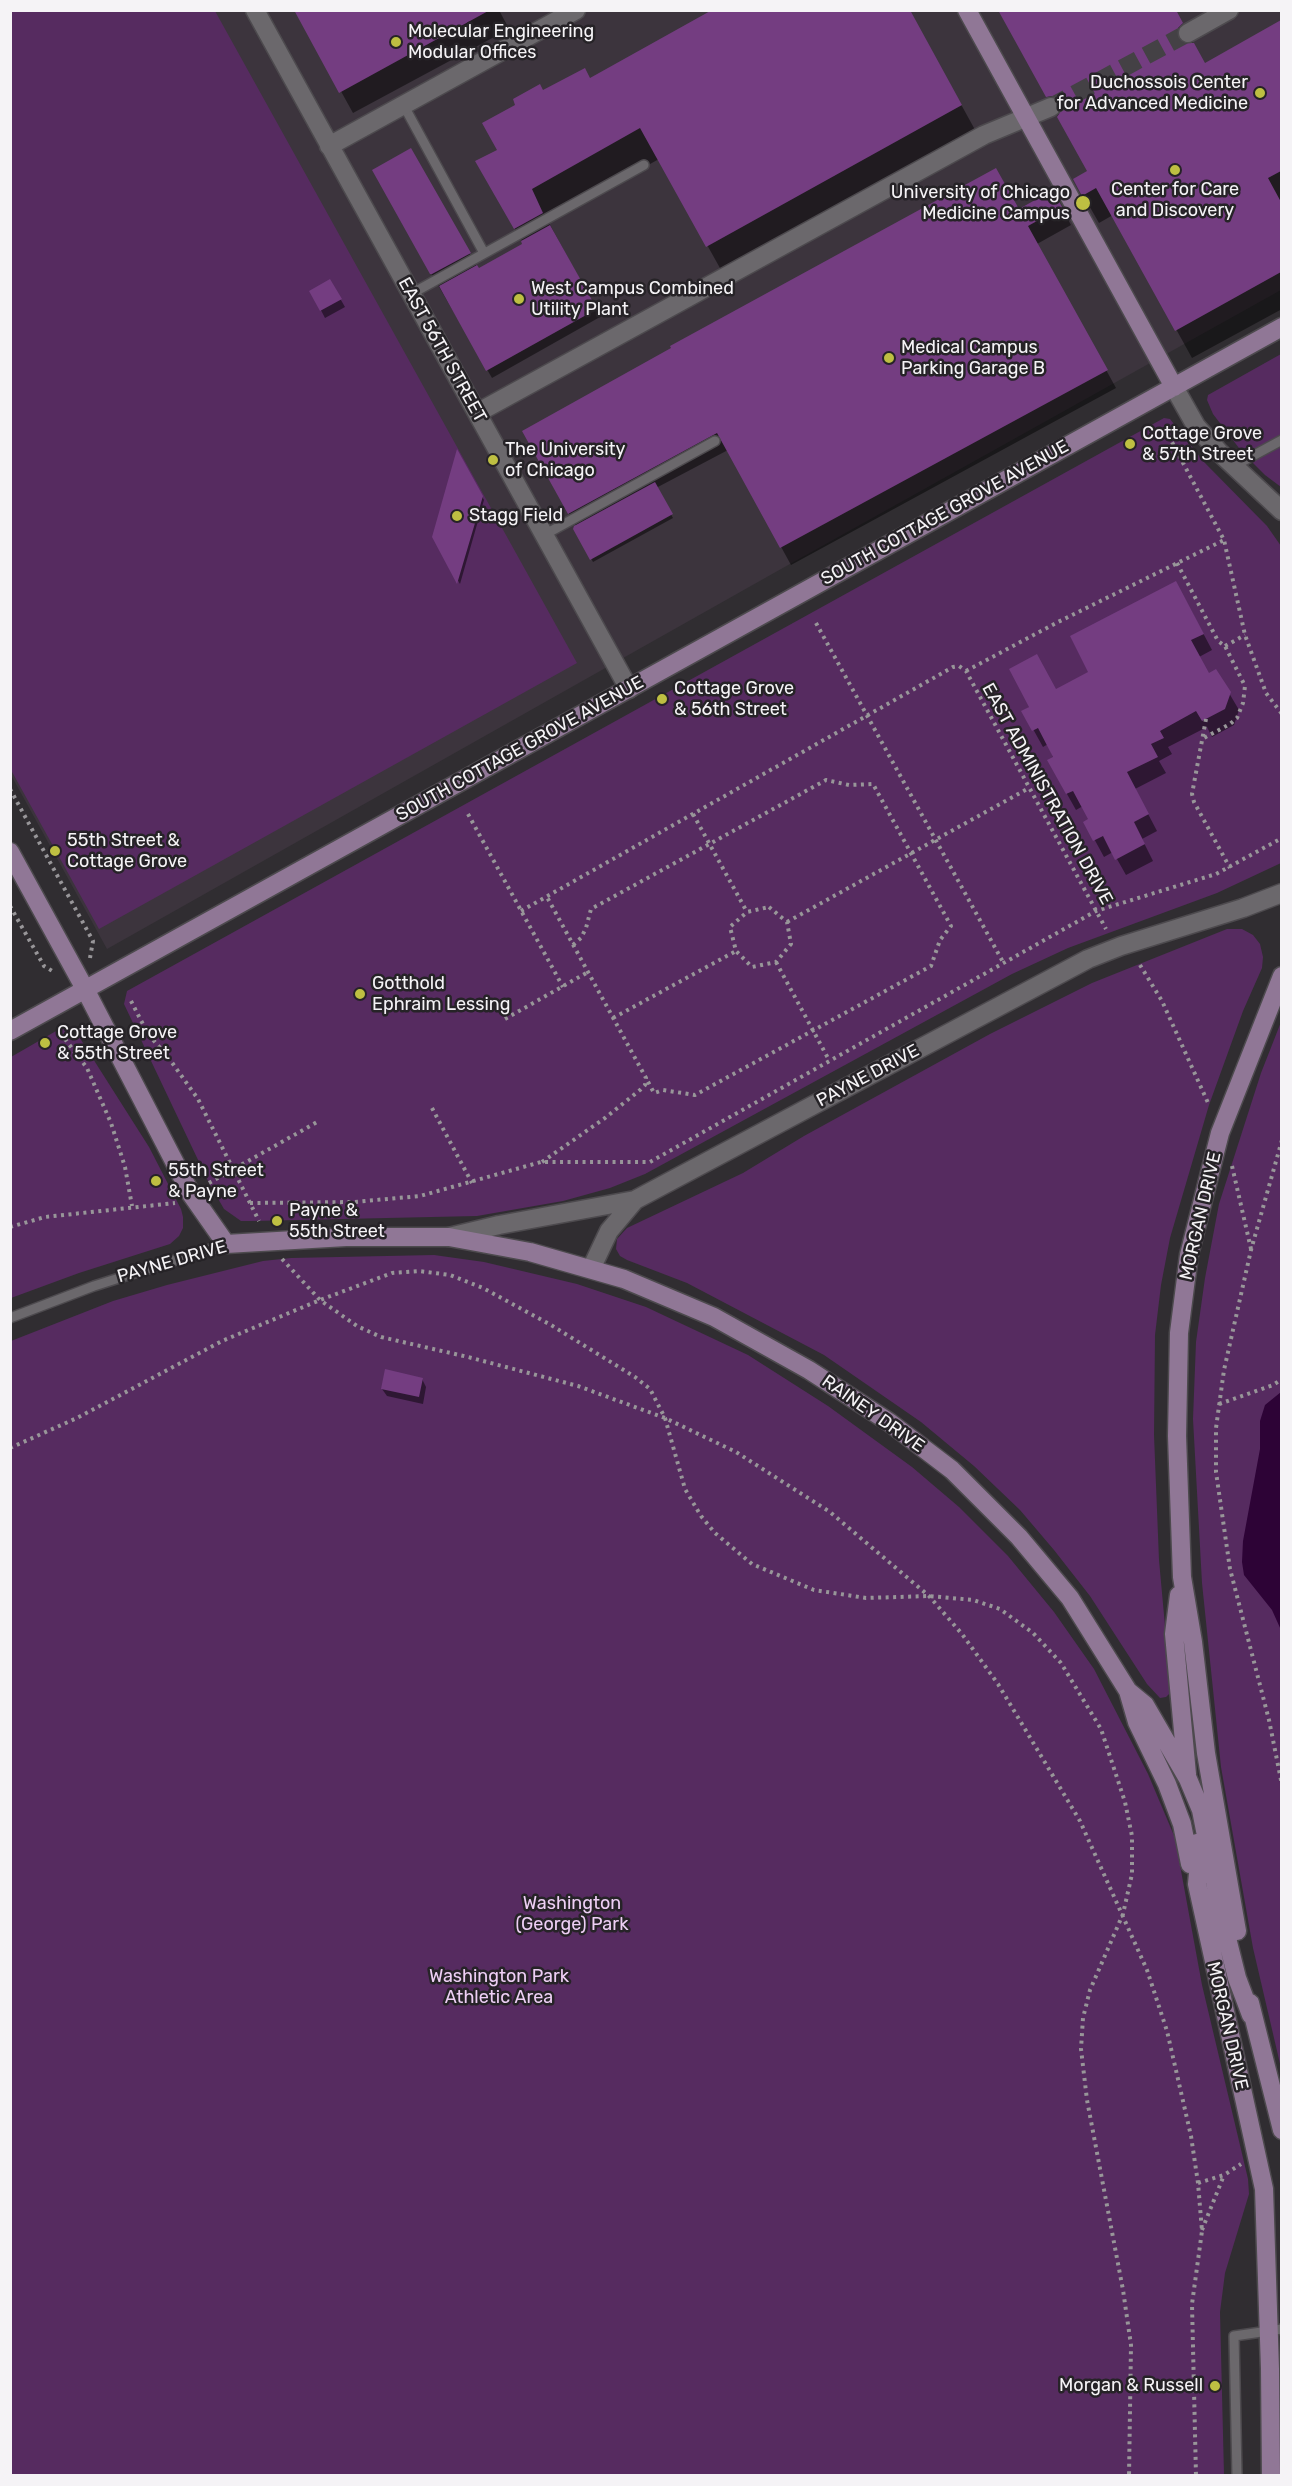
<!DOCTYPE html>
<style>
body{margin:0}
#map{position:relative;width:1292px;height:2486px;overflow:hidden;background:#302d31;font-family:Rubik,sans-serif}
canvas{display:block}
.frame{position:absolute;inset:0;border:12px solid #f5f3f6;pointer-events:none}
</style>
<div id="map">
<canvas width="1292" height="2486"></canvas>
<div class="frame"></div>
</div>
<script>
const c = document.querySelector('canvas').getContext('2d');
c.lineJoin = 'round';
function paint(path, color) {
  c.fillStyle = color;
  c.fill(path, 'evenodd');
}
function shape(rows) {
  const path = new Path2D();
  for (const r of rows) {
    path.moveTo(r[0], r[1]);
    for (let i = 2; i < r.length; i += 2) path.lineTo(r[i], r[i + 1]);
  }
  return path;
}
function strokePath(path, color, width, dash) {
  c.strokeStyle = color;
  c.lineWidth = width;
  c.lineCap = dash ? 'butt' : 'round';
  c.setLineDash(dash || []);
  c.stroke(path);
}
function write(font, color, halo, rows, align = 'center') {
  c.font = font + ' Rubik,sans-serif';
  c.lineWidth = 5;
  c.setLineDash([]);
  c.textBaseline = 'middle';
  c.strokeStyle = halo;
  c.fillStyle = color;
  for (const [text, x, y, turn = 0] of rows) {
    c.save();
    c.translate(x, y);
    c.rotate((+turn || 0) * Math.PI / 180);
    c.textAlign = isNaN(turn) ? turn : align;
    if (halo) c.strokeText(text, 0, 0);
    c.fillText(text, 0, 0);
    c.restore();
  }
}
paint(shape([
 [10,11,1281,11,1281,290,781,569,107,949,11,775]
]), '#3c343d');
paint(shape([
 [10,11,215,11,577,663,99,929,11,770],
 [1281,354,1281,487,1265,475,1242,452,1213,414,1207,400,1208,395],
 [1164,418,1170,419,1204,462,1267,526,1281,546,1281,863,1217,893,1068,948,1012,974,645,1174,610,1188,563,1201,477,1216,252,1221,241,1221,224,1209,209,1183,124,1004,127,991],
 [1227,929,1242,929,1253,935,1260,944,1263,957,1262,968,1243,1011,1209,1105,1170,1238,1161,1285,1155,1335,1154,1435,1159,1560,1171,1692,1166,1697,1160,1698,1147,1684,1090,1596,1054,1550,1020,1510,974,1466,921,1422,824,1355,687,1283,627,1260,620,1256,616,1249,617,1239,627,1228,743,1173,804,1136,990,1034,1092,983],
 [1281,1022,1281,2068,1253,1948,1221,1767,1202,1583,1193,1419,1196,1342,1205,1278,1219,1204,1261,1073],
 [63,1027,70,1028,76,1032,149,1147,181,1209,183,1217,183,1228,179,1236,170,1244,79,1273,11,1298,11,1057],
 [434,1255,484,1262,577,1284,646,1307,748,1355,828,1406,912,1467,959,1507,1008,1556,1054,1612,1094,1669,1148,1774,1175,1838,1202,1985,1248,2179,1249,2194,1225,2273,1220,2312,1224,2475,11,2475,11,1341,113,1301,167,1285,263,1261,291,1258]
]), '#562b60');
paint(shape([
 [1281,1392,1281,1630,1272,1610,1244,1575,1242,1562,1243,1541,1260,1449,1260,1421,1265,1405]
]), '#2d0336');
paint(shape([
 [296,10,499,10,509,29,353,113],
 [909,10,979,137,725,277,659,159,548,221,600,317,492,378,431,273,411,150,479,270,524,245,477,162,499,150,543,92,590,80],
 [1175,10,1205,65,1282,21,1282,309,1192,358,1113,215,1099,223,1083,195,1075,180,1089,172,1047,96],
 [1053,192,1071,225,1037,244,1116,388,791,565,728,450,656,488,673,518,593,562,575,529,577,528,524,431,1018,211],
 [330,281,345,307,325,318,311,291],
 [457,453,484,500,460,584,433,537],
 [1185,599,1212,650,1199,657,1209,675,1229,693,1239,710,1234,725,1212,737,1207,727,1168,747,1172,754,1159,761,1166,773,1135,789,1157,831,1142,839,1153,861,1126,875,1113,852,1104,857,1085,822,1090,820,1083,806,1076,810,1067,794,1048,744,1043,747,1023,711,1056,690,1090,672],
 [422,1379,426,1387,423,1404,387,1396,382,1389]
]), '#0007');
paint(shape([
 [294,10,490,10,339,93],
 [712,10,910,10,962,105,706,247,640,128,532,189,543,213,514,229,475,161,497,150,482,123,515,105,513,99,540,84,543,90,585,68,590,78],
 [998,10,1176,10,1183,23,1178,28,1178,38,1183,43,1194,43,1205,63,1281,20,1281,171,1268,178,1281,202,1281,272,1175,331,1096,188,1082,196,1073,179,1087,171,1057,117,1062,109,1061,102,1053,96,1046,97],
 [411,148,471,253,432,274,430,274,372,170],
 [996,168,1019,209,1053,190,1062,207,1028,226,1108,370,780,548,717,433,568,514,522,431,671,348,670,346],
 [550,225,597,309,486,371,439,286,477,265,479,268,522,244,521,241],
 [330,279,342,299,320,311,309,291],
 [457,449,483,496,457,584,432,537],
 [655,482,673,514,590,560,573,529,574,526],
 [1176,581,1204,634,1191,640,1209,673,1216,669,1231,692,1225,709,1202,721,1196,711,1160,731,1164,738,1151,744,1158,757,1127,772,1149,814,1134,822,1145,844,1115,860,1103,836,1093,841,1083,822,1088,819,1073,791,1066,794,1047,760,1053,757,1038,728,1032,731,1021,711,1029,707,1009,669,1037,654,1056,689,1088,672,1070,636],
 [385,1369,423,1378,419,1397,381,1389]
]), '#743d81');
strokePath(shape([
 [1051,107,1188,33]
]), '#444145', 18, [18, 9]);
const lane = shape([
 [404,106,484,253],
 [411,294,644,165],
 [1234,466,1282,440],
 [544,535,715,441],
 [10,1318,94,1286,226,1244],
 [1237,2476,1234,2336,1282,2329]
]);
const street = shape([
 [255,10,629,689],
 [1188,33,1229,10],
 [329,146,576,10],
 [1174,387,1196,426,1219,452,1282,511],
 [477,413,984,135,1051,107],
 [449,1237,499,1225,635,1200,1088,959,1121,946,1243,908,1282,893],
 [591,1269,609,1231,635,1200]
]);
const secondary = shape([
 [967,10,1174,387],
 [10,852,85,989,191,1194,226,1244,346,1237,449,1237,530,1252,624,1279,714,1317,809,1370,889,1422,952,1470,1019,1537,1070,1598,1128,1691,1145,1705,1188,1779,1201,1810,1223,1922,1237,1978,1251,2015],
 [10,1031,1282,327],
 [1179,1595,1174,1634,1187,1774],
 [1128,1691,1137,1722,1167,1784,1182,1824,1190,1864],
 [1197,1843,1199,1862,1197,1884,1264,2189,1270,2369,1271,2476],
 [1237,1931,1206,1753,1193,1642,1182,1577,1177,1436,1179,1333,1189,1255,1220,1133,1282,976],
 [1250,2003,1282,2130]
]);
strokePath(lane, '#4d4a4e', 12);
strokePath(street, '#4d4a4e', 21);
strokePath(secondary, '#4d4a4e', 21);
strokePath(shape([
 [1165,429,1224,540,1245,635,1266,693,1282,714],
 [1177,563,1218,641,1225,646,1245,686,1243,703,1237,718,1230,724,1202,739],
 [816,623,1003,962],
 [1225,646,1245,635],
 [966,671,1058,622,1224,540],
 [1206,719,1192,794,1194,802,1230,868],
 [10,789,93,941,90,958],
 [468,814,563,987],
 [693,814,747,912],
 [10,906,44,966,54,972],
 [769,907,787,922,791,944,776,962,752,967,736,951,730,927,747,912,769,907],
 [521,911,953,667,959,666,966,671,1106,929],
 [787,922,1029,788],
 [573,945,581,938,586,928,591,909,826,780,849,785,873,784,951,926,940,940,931,966,695,1095,663,1090,654,1093,646,1078],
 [776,962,829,1060],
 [1140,965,1162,1001,1209,1105],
 [131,1001,148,1034,168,1057,198,1099,259,1221],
 [613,1018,736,951],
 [505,1019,588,972],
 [65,1039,87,1068,111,1123,125,1167,132,1206],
 [432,1108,472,1183],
 [1282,1140,1251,1250,1224,1370,1216,1428,1216,1472,1230,1569,1269,1720,1282,1785],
 [542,1162,605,1118,640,1090,645,1085,646,1078,547,897],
 [1232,1166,1251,1249],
 [209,1183,319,1121],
 [250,1203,354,1202,420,1196,541,1162,650,1162,1096,911,1216,874,1282,838],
 [10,1227,45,1217,175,1203],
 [282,1259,320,1300,357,1326,381,1337,468,1357,578,1386,665,1418,736,1452,830,1512,929,1596,962,1634,998,1684,1080,1821,1147,1970,1167,2031,1191,2136,1198,2183,1202,2231,1192,2304,1196,2476],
 [1219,1404,1273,1385,1282,1379],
 [10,1448,77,1418,222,1341,320,1300,392,1273,419,1271,450,1275,483,1288,551,1325,635,1377,650,1389,665,1418,685,1489,701,1516,715,1533,752,1564,814,1590,866,1598,929,1596,973,1600,1000,1609,1033,1633,1061,1663,1101,1729,1125,1802,1132,1836,1132,1874,1123,1914,1090,1990,1083,2018,1081,2049,1087,2100,1123,2290,1131,2345,1129,2476],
 [1198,2183,1224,2175,1241,2164],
 [1202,2230,1224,2175]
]), '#989699', 4, [3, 4.5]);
strokePath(lane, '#6b686c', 9);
strokePath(street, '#6b686c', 18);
strokePath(secondary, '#907796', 18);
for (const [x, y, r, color] of [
 [396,42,6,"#bebf42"],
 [1260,93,6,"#bebf42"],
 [1175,170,6,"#bebf42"],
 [1083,203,8,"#bebf42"],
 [519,299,6,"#bebf42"],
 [889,358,6,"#bebf42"],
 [1130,444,6,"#bebf42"],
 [493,460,6,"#bebf42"],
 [457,516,6,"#bebf42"],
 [662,699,6,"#bebf42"],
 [55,851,6,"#bebf42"],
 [360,994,6,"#bebf42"],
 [45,1043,6,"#bebf42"],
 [156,1181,6,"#bebf42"],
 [277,1221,6,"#bebf42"],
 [1215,2386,6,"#bebf42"]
]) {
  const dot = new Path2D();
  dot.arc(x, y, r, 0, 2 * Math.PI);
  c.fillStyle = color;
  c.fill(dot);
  strokePath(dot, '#262327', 2);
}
write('18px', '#f5f3f6', '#262327', [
 ["Molecular Engineering",408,32],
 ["Modular Offices",408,53],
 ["Duchossois Center",1248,83,"right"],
 ["for Advanced Medicine",1248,104,"right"],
 ["Center for Care",1175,190,"center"],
 ["and Discovery",1175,211,"center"],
 ["University of Chicago",1070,193,"right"],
 ["Medicine Campus",1070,214,"right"],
 ["West Campus Combined",531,289],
 ["Utility Plant",531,310],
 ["Medical Campus",901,348],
 ["Parking Garage B",901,369],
 ["Cottage Grove",1142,434],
 ["& 57th Street",1142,455],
 ["The University",505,450],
 ["of Chicago",505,471],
 ["Stagg Field",469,516],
 ["Cottage Grove",674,689],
 ["& 56th Street",674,710],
 ["55th Street &",67,841],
 ["Cottage Grove",67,862],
 ["Gotthold",372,984],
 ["Ephraim Lessing",372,1005],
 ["Cottage Grove",57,1033],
 ["& 55th Street",57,1054],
 ["55th Street",168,1171],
 ["& Payne",168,1192],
 ["Payne &",289,1211],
 ["55th Street",289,1232],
 ["Morgan & Russell",1203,2386,"right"]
], 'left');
write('18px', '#f5f3f6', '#262327', [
 ["EAST 56TH STREET",442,350,61],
 ["SOUTH COTTAGE GROVE AVENUE",945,513,-29],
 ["SOUTH COTTAGE GROVE AVENUE",520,749,-29],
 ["EAST ADMINISTRATION DRIVE",1047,794,61],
 ["PAYNE DRIVE",868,1076,-28],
 ["MORGAN DRIVE",1201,1216,-77],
 ["PAYNE DRIVE",172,1262,-16],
 ["RAINEY DRIVE",873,1414,35],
 ["MORGAN DRIVE",1227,2026,77]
]);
write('18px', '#eecff5', '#262327', [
 ["Washington",572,1904],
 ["(George) Park",572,1925],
 ["Washington Park",499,1977],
 ["Athletic Area",499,1998]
]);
</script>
